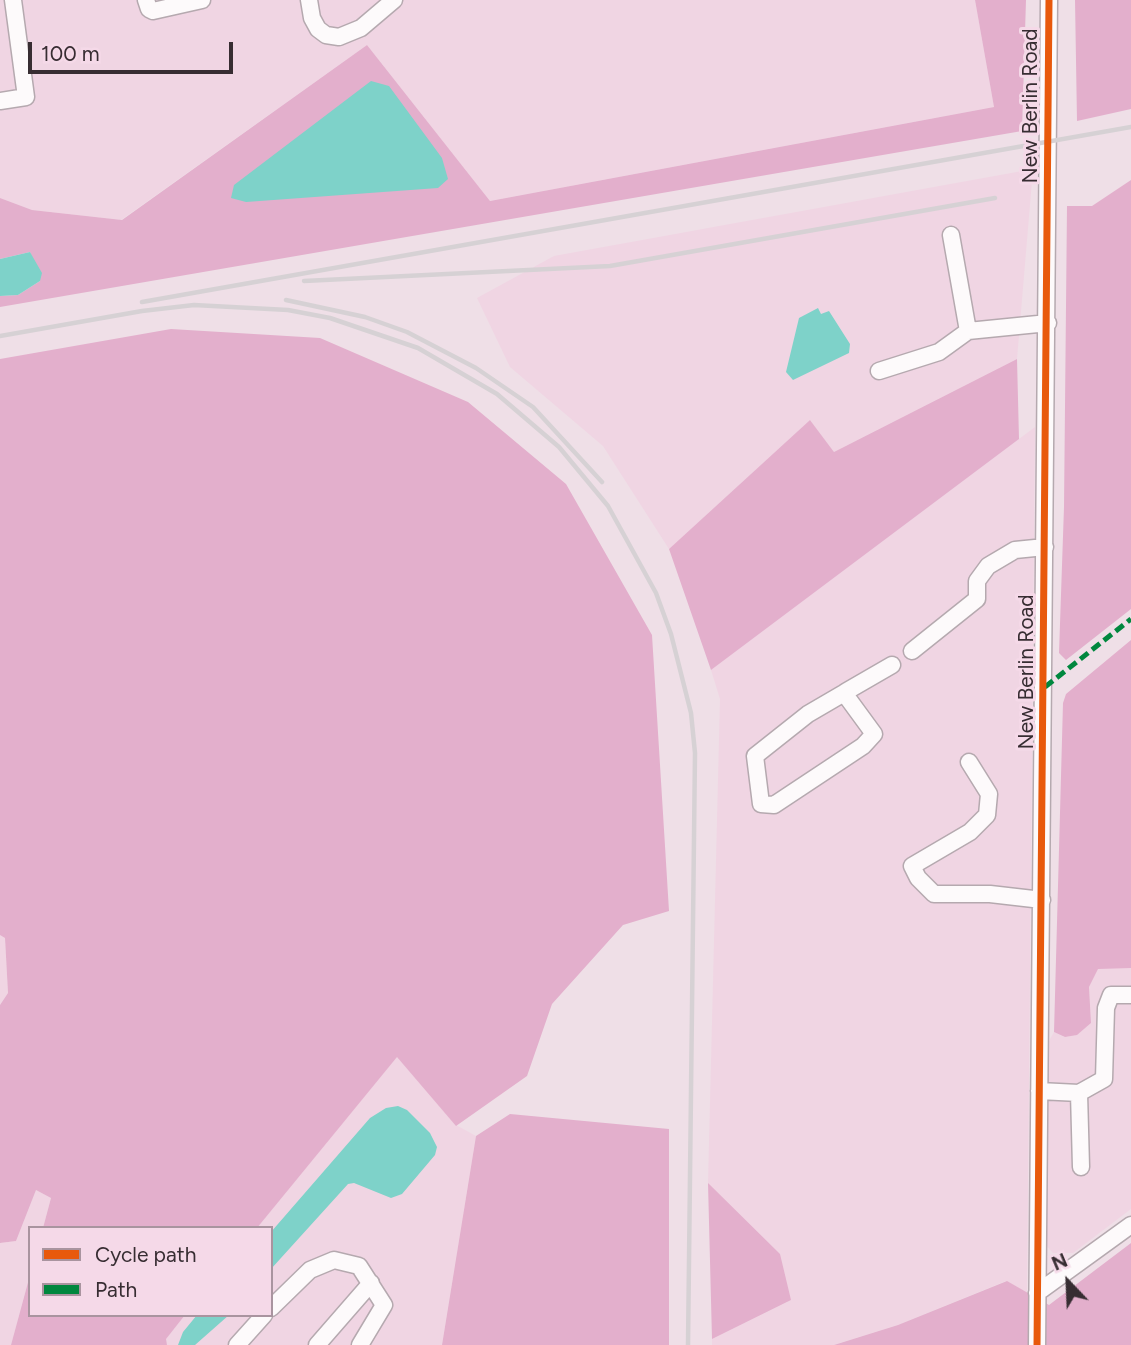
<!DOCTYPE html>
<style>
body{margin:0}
#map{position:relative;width:1131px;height:1345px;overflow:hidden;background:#efdfe7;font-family:Figtree,sans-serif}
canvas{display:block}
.legend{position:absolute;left:28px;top:1226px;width:245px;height:91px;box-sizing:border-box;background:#f5d9e8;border:2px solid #a9949f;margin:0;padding:9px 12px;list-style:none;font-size:21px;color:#372d32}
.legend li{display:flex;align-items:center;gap:14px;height:35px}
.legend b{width:35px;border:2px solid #a9949f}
.north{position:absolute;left:1033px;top:1247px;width:70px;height:70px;-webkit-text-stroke:5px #f5d9e8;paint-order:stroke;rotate:337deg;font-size:19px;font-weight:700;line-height:28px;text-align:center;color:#372d32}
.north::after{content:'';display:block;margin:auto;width:24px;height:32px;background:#372d32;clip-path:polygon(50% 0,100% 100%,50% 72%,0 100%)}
.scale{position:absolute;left:28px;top:42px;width:205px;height:32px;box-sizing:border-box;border:4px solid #372d32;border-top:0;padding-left:9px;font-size:21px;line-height:24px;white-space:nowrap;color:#372d32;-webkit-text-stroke:5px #f5d9e8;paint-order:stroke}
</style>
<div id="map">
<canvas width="1131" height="1345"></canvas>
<ul class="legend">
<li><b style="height:9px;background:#e8590c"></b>Cycle path</li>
<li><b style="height:9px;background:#00873e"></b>Path</li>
</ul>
<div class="north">N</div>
<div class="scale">100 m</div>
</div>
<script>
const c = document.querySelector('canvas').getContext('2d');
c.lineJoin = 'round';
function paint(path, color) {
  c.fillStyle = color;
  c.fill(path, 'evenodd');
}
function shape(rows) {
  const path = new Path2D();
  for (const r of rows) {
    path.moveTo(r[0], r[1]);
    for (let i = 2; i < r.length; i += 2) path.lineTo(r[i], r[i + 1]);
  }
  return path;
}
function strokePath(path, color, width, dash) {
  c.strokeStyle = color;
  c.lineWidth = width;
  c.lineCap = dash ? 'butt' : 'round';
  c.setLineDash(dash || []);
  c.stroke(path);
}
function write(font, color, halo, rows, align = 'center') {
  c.font = font + ' Figtree,sans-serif';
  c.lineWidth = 6;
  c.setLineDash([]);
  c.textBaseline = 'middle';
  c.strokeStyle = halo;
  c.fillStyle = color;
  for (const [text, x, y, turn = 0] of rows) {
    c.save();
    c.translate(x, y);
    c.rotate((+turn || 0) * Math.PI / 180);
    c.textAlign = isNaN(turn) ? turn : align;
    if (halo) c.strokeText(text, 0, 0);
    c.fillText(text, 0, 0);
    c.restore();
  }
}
paint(shape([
 [0,0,975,0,994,107,490,201,367,45,121,220,32,210,0,198],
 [1033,169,1017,359,834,452,810,420,669,549,603,446,510,367,477,298,554,256],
 [1035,427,1027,1293,1006,1281,898,1325,834,1345,712,1345,712,1339,791,1300,708,1183,720,699,711,670],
 [0,935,5,938,8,993,0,1005],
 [1098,968,1131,968,1131,1209,1073,1253,1053,1253,1044,1243,1045,1048,1054,1032,1065,1037,1076,1035,1091,1023,1089,987],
 [397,1056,456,1125,476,1136,442,1345,167,1345,165,1339,185,1315,271,1315,271,1228,257,1228],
 [36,1190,51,1198,43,1228,30,1228,30,1275,11,1345,0,1345,0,1243,16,1241]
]), '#f0d5e3');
paint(shape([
 [975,0,1026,0,1022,131,0,307,0,296,18,295,40,281,30,252,0,259,0,198,32,210,122,220,367,45,490,201,994,107],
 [1075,0,1131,0,1131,109,1077,121],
 [1131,180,1131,609,1066,660,1059,653,1064,507,1067,206,1092,206],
 [171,329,320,338,468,402,566,484,652,635,669,911,623,925,552,1004,527,1076,456,1126,397,1057,257,1228,43,1228,51,1198,36,1190,16,1241,0,1243,0,1005,8,993,5,938,0,935,0,359],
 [1017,359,1019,439,711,670,669,549,810,420,834,452],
 [1131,640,1131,968,1098,969,1089,987,1091,1023,1077,1035,1065,1037,1054,1032,1063,703,1066,694],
 [510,1114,669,1129,669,1345,442,1345,476,1136],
 [708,1183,780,1254,791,1300,712,1339],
 [1131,1243,1131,1345,834,1345,898,1325,1007,1281,1049,1305],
 [30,1275,30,1315,185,1315,166,1339,167,1345,11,1345]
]), '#e3afcc');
paint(shape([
 [371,81,389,86,442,158,448,179,438,188,246,202,231,198,234,185],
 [30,252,42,273,40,281,18,295,0,296,0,259],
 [818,308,821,314,829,311,850,344,849,353,793,380,786,372,799,318],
 [398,1106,407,1110,430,1133,437,1147,435,1155,402,1194,391,1198,354,1183,348,1184,271,1269,271,1232,370,1118,386,1108],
 [197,1315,229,1315,195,1345,178,1345,183,1332]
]), '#7ed2c9');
const minor = shape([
 [146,0,149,9,153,11,202,0],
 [309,0,312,18,318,29,326,35,339,37,361,28,394,0],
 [0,101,26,97,13,0],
 [951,235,968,331,1048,323],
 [879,371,939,352,968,331],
 [912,651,977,599,977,581,988,566,1015,550,1045,547],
 [844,693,874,734,863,746,774,805,761,804,755,756,808,714,844,693,847,691,892,665],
 [969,762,989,794,987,815,970,832,912,866,918,878,934,894,990,894,1042,900],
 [1039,1091,1079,1093,1104,1079,1106,1008,1111,995,1131,995],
 [1079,1093,1081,1167],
 [1037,1293,1131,1225],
 [271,1308,310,1270,334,1260,359,1266,384,1305,360,1345],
 [237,1345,264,1315],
 [317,1345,371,1283],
 [1037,1345,1049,0]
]);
strokePath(minor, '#b5a9af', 19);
strokePath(minor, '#fdfafb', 16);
strokePath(shape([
 [304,281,610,266,995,198],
 [286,300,365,317,407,332,476,368,533,407,602,482],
 [142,302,1131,127],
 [0,336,142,311,194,305,288,310,330,318,418,348,497,394,559,447,608,506,656,593,671,634,691,713,695,753,688,1345]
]), '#d6d1d4', 4.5);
strokePath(shape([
 [1045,687,1131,619]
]), '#00873e', 5, [10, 5]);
strokePath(shape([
 [1037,1345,1049,0]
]), '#e8590c', 7);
write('21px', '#372d32', '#f5d9e8', [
 ["New Berlin Road",1031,106,-90],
 ["New Berlin Road",1027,672,-90]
]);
</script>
